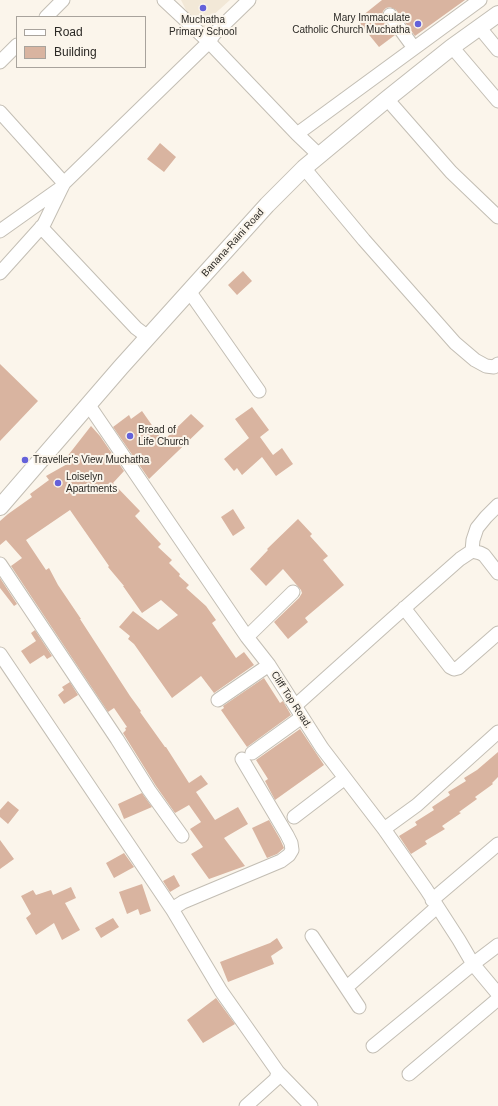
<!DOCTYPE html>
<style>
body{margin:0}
#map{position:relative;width:498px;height:1106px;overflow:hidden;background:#fbf5eb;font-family:Arial,sans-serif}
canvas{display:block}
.legend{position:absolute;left:16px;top:16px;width:130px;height:52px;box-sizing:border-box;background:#fbf5eb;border:1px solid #a8a39c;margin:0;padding:5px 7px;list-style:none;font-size:12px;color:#2b2925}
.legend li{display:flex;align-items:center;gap:8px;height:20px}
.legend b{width:20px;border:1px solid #a8a39c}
</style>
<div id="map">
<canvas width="498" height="1106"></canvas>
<ul class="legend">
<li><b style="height:5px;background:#fff"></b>Road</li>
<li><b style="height:11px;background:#d9b4a0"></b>Building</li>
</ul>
</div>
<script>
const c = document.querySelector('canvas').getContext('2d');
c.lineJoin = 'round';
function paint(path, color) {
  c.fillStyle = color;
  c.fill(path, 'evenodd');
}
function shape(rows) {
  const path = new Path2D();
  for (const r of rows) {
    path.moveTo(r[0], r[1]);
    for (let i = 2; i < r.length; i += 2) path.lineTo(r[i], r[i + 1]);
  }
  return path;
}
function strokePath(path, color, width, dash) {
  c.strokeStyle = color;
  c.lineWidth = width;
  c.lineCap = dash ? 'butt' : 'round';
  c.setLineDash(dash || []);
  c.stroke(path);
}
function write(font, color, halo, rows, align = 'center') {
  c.font = font + ' Arial,sans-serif';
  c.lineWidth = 4;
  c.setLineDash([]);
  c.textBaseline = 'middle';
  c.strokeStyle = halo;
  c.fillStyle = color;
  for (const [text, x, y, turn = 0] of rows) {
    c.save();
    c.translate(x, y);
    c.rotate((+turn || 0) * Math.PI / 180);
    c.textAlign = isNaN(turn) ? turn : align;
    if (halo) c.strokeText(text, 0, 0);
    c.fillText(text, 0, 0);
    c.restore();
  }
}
paint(shape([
 [181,0,230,0,210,18,204,28,189,16]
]), '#f2e8d7');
paint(shape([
 [382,0,465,0,415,36,396,10,390,7,386,8,383,11,382,16,395,35,379,47,357,20],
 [160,143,176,157,164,172,147,159],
 [243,271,252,281,237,295,228,285],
 [0,364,38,401,0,441],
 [252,407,269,430,260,437,273,455,282,448,293,464,276,476,262,457,242,475,237,468,234,471,224,459,249,438,235,419],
 [142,411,163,441,191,414,204,426,149,479,113,427,129,415,131,419],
 [91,426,100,436,124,471,113,483,140,511,135,516,161,544,158,547,172,560,169,563,180,574,179,576,189,585,186,588,206,606,216,620,212,623,236,658,244,652,254,665,214,693,201,676,172,698,134,644,128,639,130,636,119,627,133,611,158,630,178,615,161,600,142,613,123,586,124,586,108,567,109,566,70,510,26,540,46,570,49,568,58,585,81,619,80,619,130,696,141,711,140,712,165,747,166,747,189,783,201,775,208,784,196,792,215,820,238,807,248,824,224,838,245,866,209,879,191,854,203,847,190,829,201,822,189,805,175,813,156,786,123,733,126,730,125,728,127,727,114,708,108,712,11,566,22,558,6,540,0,545,0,521,8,514,32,497,30,494,49,480,46,476,69,463,66,458],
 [233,509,245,528,233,536,221,517],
 [298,519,312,534,310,536,328,556,323,560,344,585,305,618,308,622,288,639,274,622,299,598,302,593,301,590,283,569,266,586,250,569,268,550,267,549],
 [0,578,17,604,14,606,0,588],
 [35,630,52,656,47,659,44,655,30,664,21,651,36,641,31,633],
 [264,678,280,703,283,701,291,715,247,747,221,710,224,708,223,706],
 [70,682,78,695,64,704,58,695,64,690,62,687],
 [300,729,324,765,275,800,265,781,268,779,256,760],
 [498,752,498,777,492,783,493,784,475,797,477,799,459,812,461,813,442,826,445,829,425,841,427,844,411,854,399,836,417,825,415,822,434,810,432,807,450,795,448,792,466,781,464,778,477,770],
 [142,793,152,807,124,819,118,804],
 [8,801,19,810,8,824,0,817,0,810],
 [269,820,280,839,284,848,277,854,267,858,252,828],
 [0,840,14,859,0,869],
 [124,853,134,867,114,878,106,863],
 [174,875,180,886,170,892,163,881],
 [142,884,151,911,140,915,138,909,127,914,119,892],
 [71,887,76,898,65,903,80,930,62,940,54,923,36,935,26,918,31,914,21,896,33,890,36,895,51,890,53,895],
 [113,918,119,927,101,938,95,928],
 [277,938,283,948,271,956,274,964,228,982,220,962,270,943],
 [216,998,235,1024,203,1043,187,1020]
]), '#d9b4a0');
const minor = shape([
 [164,0,209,42,297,134,320,156],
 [390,15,414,48],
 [46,17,63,0],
 [479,27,498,50],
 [452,47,498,101],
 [0,62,17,45],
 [387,99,451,172,498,217],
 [0,112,64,183],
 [297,134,480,0],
 [304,168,364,240,455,343,475,360,486,366,494,367,498,364],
 [41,227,136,328,148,337],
 [0,231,62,187,64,183,209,42,214,34,249,0],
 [0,273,44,224,62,187],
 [189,291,259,391],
 [88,404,247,637,269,665,322,748,384,829,426,889,459,940,473,964,498,994],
 [472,551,473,540,477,528,486,517,498,505],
 [0,564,117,739,149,790,182,836],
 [404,608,450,667,454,669,458,668,498,633],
 [247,637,293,592],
 [0,654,172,909,221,991,278,1072,276,1079,246,1106],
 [218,700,269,665],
 [295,706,392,619,460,559,472,551,480,553,484,555,498,573],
 [252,753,302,717],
 [294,817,345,778],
 [384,829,417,805,498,732],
 [432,900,498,844],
 [172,909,183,902,281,861,289,855,292,850,291,843,287,835,242,759],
 [312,936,359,1007],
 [347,987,437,907],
 [373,1046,473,964,498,945],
 [278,1072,311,1106],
 [409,1074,498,999]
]);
const major = shape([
 [0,507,121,367,267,205,304,168,387,99,452,47,498,14]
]);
strokePath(minor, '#c3beb4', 15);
strokePath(major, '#c3beb4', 18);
strokePath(minor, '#fff', 13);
strokePath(major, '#fff', 16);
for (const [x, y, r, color] of [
 [203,8,4,"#6461da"],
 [418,24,4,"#6461da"],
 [130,436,4,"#6461da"],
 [25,460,4,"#6461da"],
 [58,483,4,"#6461da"]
]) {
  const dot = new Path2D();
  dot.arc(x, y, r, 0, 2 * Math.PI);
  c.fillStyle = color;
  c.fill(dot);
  strokePath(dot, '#fbf5eb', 1.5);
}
write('10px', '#2b2925', '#fbf5eb', [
 ["Mary Immaculate",410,18,"right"],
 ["Catholic Church Muchatha",410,30,"right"],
 ["Muchatha",203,20,"center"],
 ["Primary School",203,32,"center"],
 ["Bread of",138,430],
 ["Life Church",138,442],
 ["Traveller's View Muchatha",33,460],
 ["Loiselyn",66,477],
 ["Apartments",66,489]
], 'left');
write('10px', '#2b2925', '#fbf5eb', [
 ["Banana-Raini Road",233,243,-48],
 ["Cliff Top Road.",291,700,57]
]);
</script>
